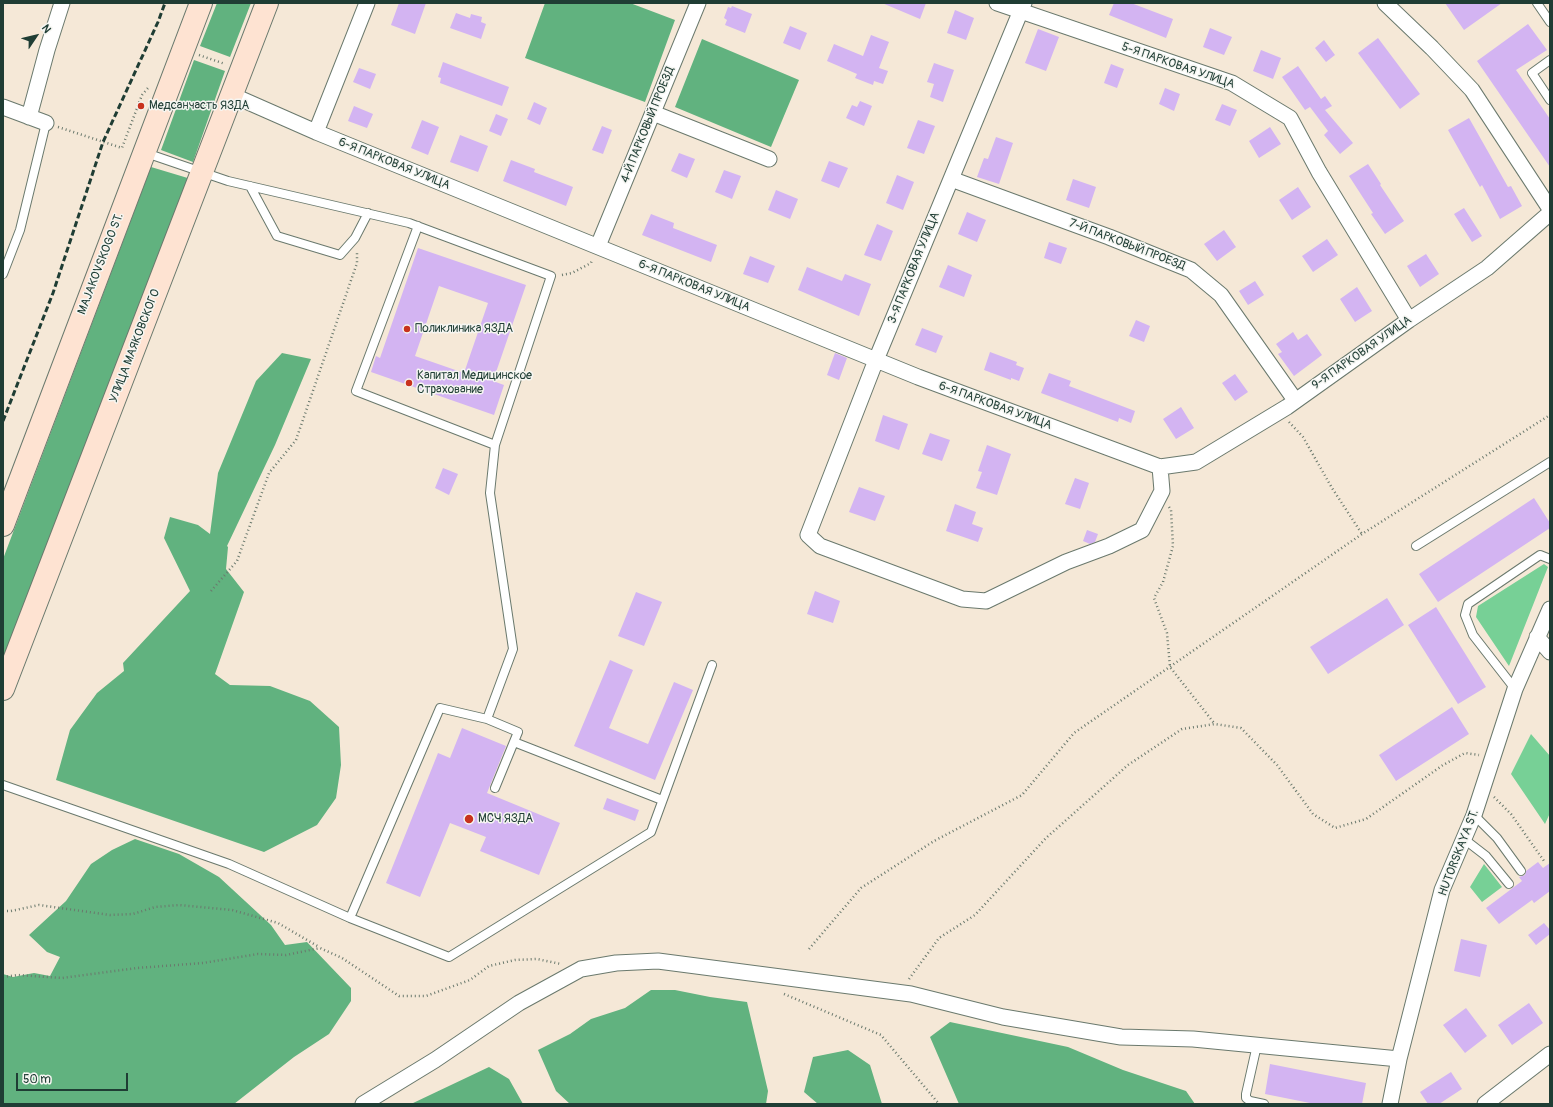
<!DOCTYPE html>
<meta charset="utf-8">
<style>
body{margin:0}
#map{position:relative;width:1553px;height:1107px;overflow:hidden;background:#f5e8d7;font-family:Pangolin,sans-serif}
canvas{display:block}
.frame{position:absolute;inset:0;border:4px solid #1f3d34;pointer-events:none}
.north{position:absolute;left:16px;top:16px;width:40px;height:40px;-webkit-text-stroke:3px #f6f6f2;paint-order:stroke;rotate:55deg;font-size:11px;font-weight:700;line-height:16px;text-align:center;color:#1f3d34}
.north::after{content:'';display:block;margin:auto;width:14px;height:18px;background:#1f3d34;clip-path:polygon(50% 0,100% 100%,50% 72%,0 100%)}
.scale{position:absolute;left:16px;top:1073px;width:112px;height:18px;box-sizing:border-box;border:2px solid #1f3d34;border-top:0;padding-left:5px;font-size:12px;line-height:14px;white-space:nowrap;color:#1f3d34;-webkit-text-stroke:3px #f6f6f2;paint-order:stroke}
</style>
<div id="map">
<canvas width="1553" height="1107"></canvas>
<div class="frame"></div>
<div class="north">N</div>
<div class="scale">50 m</div>
</div>
<script>
const c = document.querySelector('canvas').getContext('2d');
c.lineJoin = 'round';
function paint(path, color) {
  c.fillStyle = color;
  c.fill(path, 'evenodd');
}
function shape(rows) {
  const path = new Path2D();
  for (const r of rows) {
    path.moveTo(r[0], r[1]);
    for (let i = 2; i < r.length; i += 2) path.lineTo(r[i], r[i + 1]);
  }
  return path;
}
function strokePath(path, color, width, dash) {
  c.strokeStyle = color;
  c.lineWidth = width;
  c.lineCap = dash ? 'butt' : 'round';
  c.setLineDash(dash || []);
  c.stroke(path);
}
function write(font, color, halo, rows, align = 'center') {
  c.font = font + ' Pangolin,sans-serif';
  c.lineWidth = 3;
  c.setLineDash([]);
  c.textBaseline = 'middle';
  c.strokeStyle = halo;
  c.fillStyle = color;
  for (const [text, x, y, turn = 0] of rows) {
    c.save();
    c.translate(x, y);
    c.rotate((+turn || 0) * Math.PI / 180);
    c.textAlign = isNaN(turn) ? turn : align;
    if (halo) c.strokeText(text, 0, 0);
    c.fillText(text, 0, 0);
    c.restore();
  }
}
paint(shape([
 [1544,564,1548,567,1509,666,1476,617,1478,606],
 [1531,734,1550,756,1550,813,1545,824,1511,774],
 [1484,864,1502,887,1482,902,1470,887]
]), '#77d096');
paint(shape([
 [217,3,251,3,230,57,200,46],
 [545,3,630,3,675,20,645,102,525,58],
 [702,39,799,80,771,147,675,107],
 [194,60,225,71,193,162,161,150],
 [151,167,191,179,3,662,3,559],
 [282,353,311,359,275,445,227,546,228,547,226,569,244,592,215,674,230,685,270,686,310,701,339,727,341,765,336,798,317,825,264,852,56,780,70,730,97,693,124,671,123,663,190,591,164,538,170,517,198,525,210,534,218,473,256,381],
 [135,839,179,854,219,877,271,925,285,945,307,942,351,988,351,1001,329,1034,294,1057,234,1104,3,1104,3,974,13,977,34,973,50,976,60,957,47,952,29,935,66,901,91,864,112,850],
 [651,990,675,990,710,997,747,1002,768,1091,766,1104,570,1104,556,1091,538,1050,570,1034,591,1019,625,1008],
 [950,1022,1068,1047,1123,1070,1186,1091,1195,1104,959,1104,930,1037],
 [848,1050,870,1065,882,1104,818,1104,804,1092,813,1057],
 [489,1067,509,1079,523,1104,411,1104]
]), '#61b27f');
paint(shape([
 [399,3,426,3,415,34,391,25],
 [882,3,926,3,920,19],
 [1114,3,1131,3,1173,19,1166,38,1109,15],
 [1445,3,1502,3,1464,30],
 [732,6,752,14,745,33,725,25,727,20,724,18,728,7,731,8],
 [955,10,974,18,966,40,947,33],
 [456,13,470,18,471,14,482,17,481,22,486,24,481,39,450,28],
 [1528,24,1547,50,1516,70,1550,119,1550,167,1477,61],
 [790,26,807,33,800,50,783,43],
 [1210,28,1232,37,1224,55,1203,47],
 [1038,29,1059,37,1046,71,1025,63],
 [871,35,889,42,879,68,888,71,883,84,874,81,873,85,855,78,857,74,827,61,834,44,863,56],
 [1378,38,1420,94,1400,109,1358,53],
 [1324,40,1335,55,1326,62,1315,48],
 [1261,50,1281,58,1273,79,1253,71],
 [443,62,509,87,502,106,440,83,441,78,438,77],
 [934,63,954,70,943,102,930,97,934,84,927,82],
 [1111,64,1124,69,1117,88,1104,83],
 [1298,66,1321,99,1325,96,1332,106,1325,110,1353,143,1340,154,1324,135,1328,131,1310,107,1305,110,1282,77],
 [359,68,376,74,370,89,353,82],
 [1165,88,1180,94,1174,111,1159,104],
 [860,101,872,106,864,126,846,118,852,105,857,107],
 [534,102,547,108,540,125,527,119],
 [1222,104,1237,110,1230,126,1215,120],
 [354,106,373,114,367,128,348,121],
 [496,114,508,119,501,136,489,131],
 [1469,118,1508,187,1511,186,1522,206,1500,219,1482,185,1480,187,1448,130],
 [422,120,439,127,428,155,411,148],
 [918,120,935,126,924,154,907,148],
 [602,126,612,130,603,154,592,150],
 [1270,127,1281,144,1259,158,1249,141],
 [460,135,488,146,478,172,450,162],
 [996,137,1013,143,999,184,977,177,984,158,988,159],
 [679,153,695,159,687,178,671,171],
 [511,160,535,169,534,172,573,187,566,206,503,181],
 [829,161,848,168,839,188,821,181],
 [1368,164,1381,184,1380,185,1404,221,1385,234,1371,214,1373,213,1349,176],
 [724,170,741,176,732,199,715,192],
 [897,175,914,182,903,210,886,203],
 [1073,179,1096,187,1089,208,1066,200],
 [1298,187,1311,207,1292,220,1279,200],
 [776,190,798,199,790,219,768,210],
 [1464,208,1482,236,1472,242,1454,214],
 [967,212,986,220,977,242,958,234],
 [651,214,674,223,673,228,717,245,711,262,642,235],
 [877,224,893,231,881,261,864,255],
 [1224,230,1236,247,1217,261,1204,244],
 [1327,239,1338,255,1313,272,1302,256],
 [1049,242,1067,248,1061,264,1044,258],
 [418,248,526,285,493,381,504,385,494,415,371,372,376,356,380,358],
 [439,286,488,303,464,373,415,356],
 [1426,254,1439,274,1420,287,1407,266],
 [750,256,775,266,768,283,743,274],
 [948,265,972,275,964,297,939,287],
 [807,267,842,281,845,274,871,284,859,316,798,290],
 [1255,281,1264,295,1248,305,1239,291],
 [1357,287,1372,311,1355,322,1340,299],
 [1136,320,1150,326,1144,342,1129,336],
 [922,328,943,336,936,353,915,345],
 [1293,332,1298,340,1307,334,1322,355,1294,376,1278,354,1282,352,1276,344],
 [990,352,1017,362,1016,365,1024,368,1019,381,1011,378,1011,380,984,370],
 [835,353,847,358,839,380,827,375],
 [1049,373,1071,381,1069,386,1135,411,1131,423,1119,418,1118,422,1041,393],
 [1235,374,1248,392,1235,401,1222,383],
 [1181,407,1194,428,1176,439,1163,419],
 [883,415,908,424,899,450,875,441],
 [930,433,950,440,942,461,922,454],
 [987,445,1011,454,997,495,976,488,982,472,978,471],
 [443,468,458,474,449,495,435,488],
 [1075,478,1089,483,1080,509,1065,504],
 [859,487,885,496,875,521,849,512],
 [1534,498,1550,523,1550,528,1438,602,1419,574],
 [955,504,976,512,972,524,983,528,978,542,946,531],
 [1087,530,1098,534,1095,542,1090,544,1083,541],
 [815,591,840,601,833,623,807,614],
 [636,592,662,602,644,646,618,636],
 [1387,598,1404,625,1328,674,1310,647],
 [1436,607,1486,687,1458,704,1408,625],
 [610,660,633,670,609,728,648,744,674,682,693,690,655,780,574,746],
 [1452,707,1469,734,1396,781,1379,755],
 [462,728,506,746,487,793,560,823,539,875,480,851,486,837,450,823,420,897,386,883,438,753,450,758],
 [607,798,639,810,635,821,603,809],
 [1538,862,1543,868,1550,863,1550,891,1534,903,1532,900,1499,924,1486,908,1522,881,1519,877,1525,875,1526,871],
 [1544,923,1550,930,1550,934,1536,945,1528,935],
 [1461,939,1487,945,1480,977,1454,971],
 [1529,1003,1543,1023,1512,1045,1498,1025],
 [1466,1008,1487,1036,1465,1053,1443,1025],
 [1270,1064,1366,1083,1362,1104,1315,1104,1265,1094],
 [1451,1072,1462,1089,1439,1104,1428,1104,1420,1092]
]), '#d3b4f2');
const service = shape([
 [1537,3,1550,22],
 [1550,60,1532,73,1550,100],
 [146,153,228,181,409,223,551,276,495,445,356,391,418,226],
 [250,186,277,236,340,255,355,238,368,213],
 [3,274,20,230,46,123],
 [1416,546,1550,462],
 [1515,689,1473,635,1465,615,1468,604,1540,555,1550,559],
 [487,719,513,649,490,493,495,445],
 [514,742,662,800],
 [3,785,229,864,350,918,449,957,651,832,712,665],
 [1474,815,1497,838,1521,871],
 [1464,839,1486,856,1509,884],
 [350,918,440,708,487,719,518,732,495,788],
 [1257,1045,1246,1094,1246,1098,1250,1101,1264,1104]
]);
const minor = shape([
 [997,3,1232,83,1290,118,1319,172,1409,320],
 [1024,3,876,360,808,535,820,546,962,599,986,601,1066,562,1109,546,1142,530,1162,491,1160,467],
 [1385,3,1432,48,1472,90,1550,209],
 [232,95,316,132,918,377,1160,467,1196,462,1287,407,1409,320,1487,268,1550,213],
 [3,107,46,123],
 [653,113,769,159],
 [29,117,47,50,62,3],
 [316,132,367,3],
 [951,179,1109,237,1191,270,1221,295,1295,400],
 [598,246,698,3],
 [1537,637,1550,652],
 [363,1104,435,1060,519,1003,581,969,616,963,658,961,911,994,1003,1017,1121,1037,1193,1039,1399,1059],
 [1390,1104,1399,1059,1442,890,1474,815,1515,689,1550,609],
 [1485,1104,1550,1054]
]);
const secondary = shape([
 [3,525,201,3],
 [3,689,267,3]
]);
strokePath(service, '#6a796d', 10);
strokePath(minor, '#6a796d', 17);
strokePath(secondary, '#6a796d', 24);
strokePath(shape([
 [199,55,225,64],
 [58,127,122,148,142,95,148,88],
 [562,275,572,273,591,263,592,260],
 [1289,422,1303,437,1332,488,1362,534],
 [1169,507,1171,510,1173,546,1163,582,1154,598,1167,633,1170,667,1214,723],
 [211,591,237,561,269,473,296,440,357,263,357,253],
 [1494,797,1511,814,1544,861],
 [3,911,11,911,39,905,110,915,133,914,155,907,179,905,232,910,278,923,319,947],
 [809,949,861,888,934,841,1022,795,1074,733,1362,534,1550,415],
 [3,977,18,975,62,978,137,968,203,963,258,954,286,955,320,948,342,958,399,996,426,996,470,980,489,966,515,960,537,959,561,964],
 [909,979,939,938,975,915,1046,838,1128,765,1182,729,1215,724,1241,728,1277,765,1313,814,1335,828,1366,819,1443,765,1465,753,1479,755],
 [784,994,881,1035,939,1104]
]), '#6a796d', 2.5, [1, 3]);
strokePath(service, '#fff', 8);
strokePath(minor, '#fff', 15);
strokePath(secondary, '#fee3d2', 22);
strokePath(shape([
 [3,421,53,293,103,142,158,22,165,3]
]), '#1f3d34', 3, [6, 3]);
for (const [x, y, r, color] of [
 [141,106,4,"#c8321e"],
 [407,329,4,"#c8321e"],
 [409,383,4,"#c8321e"],
 [469,819,5,"#c8321e"]
]) {
  const dot = new Path2D();
  dot.arc(x, y, r, 0, 2 * Math.PI);
  c.fillStyle = color;
  c.fill(dot);
  strokePath(dot, '#f6f6f2', 1.5);
}
write('12px', '#1f3d34', '#f6f6f2', [
 ["5-Я ПАРКОВАЯ УЛИЦА",1178,66,19],
 ["4-Й ПАРКОВЫЙ ПРОЕЗД",648,125,-68],
 ["6-Я ПАРКОВАЯ УЛИЦА",394,164,22],
 ["7-Й ПАРКОВЫЙ ПРОЕЗД",1127,245,21],
 ["MAJAKOVSKOGO ST.",101,264,-69],
 ["3-Я ПАРКОВАЯ УЛИЦА",914,268,-68],
 ["6-Я ПАРКОВАЯ УЛИЦА",694,286,22],
 ["УЛИЦА МАЯКОВСКОГО",135,346,-69],
 ["9-Я ПАРКОВАЯ УЛИЦА",1362,353,-35],
 ["6-Я ПАРКОВАЯ УЛИЦА",995,406,20],
 ["HUTORSKAYA ST.",1459,853,-69]
]);
write('12px', '#1f3d34', '#f6f6f2', [
 ["Медсанчасть ЯЗДА",149,106],
 ["Поликлиника ЯЗДА",415,329],
 ["Капитал Медицинское",417,376],
 ["Страхование",417,390],
 ["МСЧ ЯЗДА",478,819]
], 'left');
</script>
